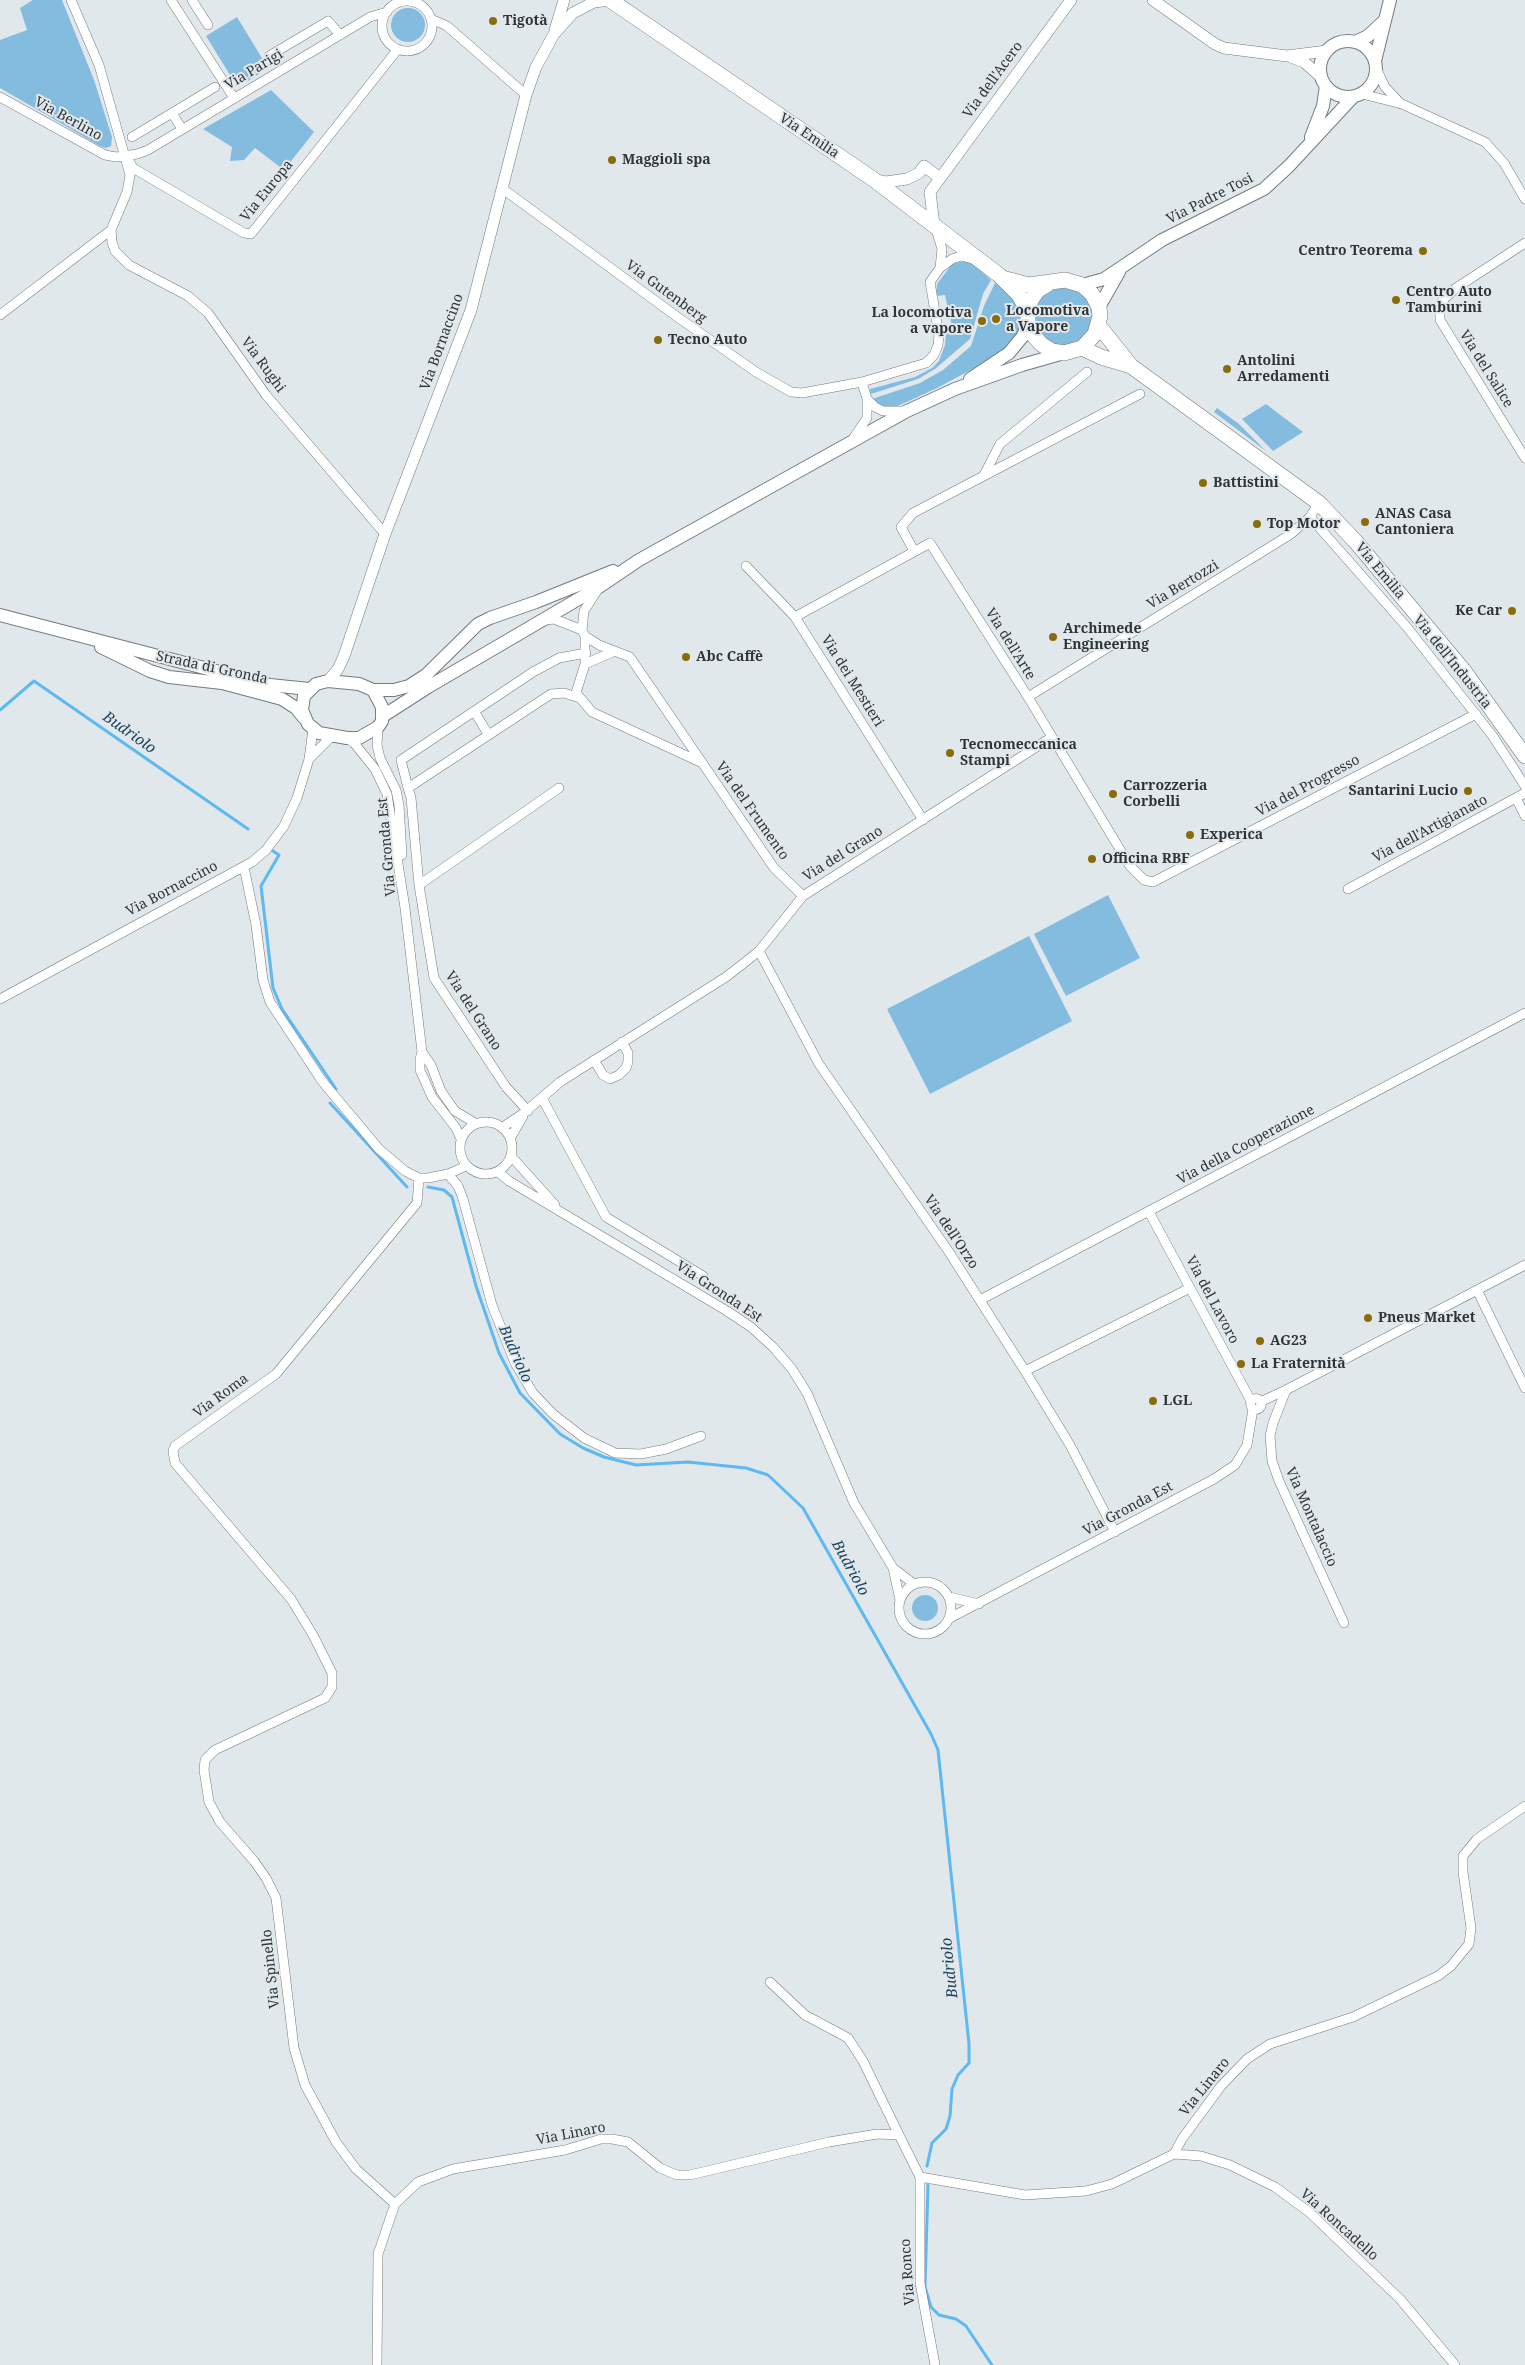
<!DOCTYPE html>
<meta charset="utf-8">
<style>
body{margin:0}
canvas{display:block;background:#e1e8ec}
</style>
<canvas width="1525" height="2365"></canvas>
<script>
const c = document.querySelector('canvas').getContext('2d');
c.lineJoin = 'round';
function paint(path, color) {
  c.fillStyle = color;
  c.fill(path, 'evenodd');
}
function shape(rows) {
  const path = new Path2D();
  for (const r of rows) {
    if (r.length === 3) {
      path.moveTo(r[0] + r[2], r[1]);
      path.arc(r[0], r[1], r[2], 0, 2 * Math.PI);
      continue;
    }
    path.moveTo(r[0], r[1]);
    for (let i = 2; i < r.length; i += 2) path.lineTo(r[i], r[i + 1]);
  }
  return path;
}
function strokePath(path, color, width, dash) {
  c.strokeStyle = color;
  c.lineWidth = width;
  c.lineCap = dash ? 'butt' : 'round';
  c.setLineDash(dash || []);
  c.stroke(path);
}
function write(font, color, halo, rows, align = 'center') {
  c.font = font + ' "Noto Serif",serif';
  c.lineWidth = 4;
  c.setLineDash([]);
  c.textBaseline = 'middle';
  c.strokeStyle = halo;
  c.fillStyle = color;
  for (const [text, x, y, turn = 0] of rows) {
    c.save();
    c.translate(x, y);
    c.rotate((+turn || 0) * Math.PI / 180);
    c.textAlign = isNaN(turn) ? turn : align;
    if (halo) c.strokeText(text, 0, 0);
    c.fillText(text, 0, 0);
    c.restore();
  }
}
paint(shape([
 [33,0,62,0,94,80,112,137,111,146,106,148,100,146,0,88,0,40,27,30,20,8],
 [408,25,17],
 [237,17,268,68,248,81,239,82,233,80,206,36],
 [271,90,314,132,284,170,255,148,244,160,230,161,232,147,203,129],
 [965,261,973,264,991,280,983,294,970,339,935,369,918,379,871,394,870,389,915,377,932,368,939,361,945,345,946,333,953,331,945,295,936,296,937,284,952,264],
 [995,283,1016,300,1021,313,1017,337,1003,353,935,389,889,410,884,409,872,399,920,383,943,370,971,346,984,306],
 [1063,317,29],
 [1266,404,1303,432,1273,451,1242,419],
 [1217,408,1239,424,1266,451,1214,412],
 [1108,895,1140,958,1066,996,1034,934],
 [1029,936,1072,1021,930,1094,887,1009],
 [925,1608,13]
]), '#84bce0');
strokePath(shape([
 [0,710,34,681,248,829],
 [273,851,279,855,261,886,273,988,282,1009,336,1089],
 [330,1103,407,1187],
 [428,1187,444,1190,452,1197,476,1286,499,1353,520,1393,560,1434,583,1448,604,1457,636,1465,688,1462,746,1468,768,1475,803,1508,931,1734,938,1750,969,2044,969,2063,958,2075,952,2089,950,2116,946,2129,932,2143,927,2166],
 [928,2185,925,2287,931,2307,939,2315,956,2319,966,2326,992,2365]
]), '#5db9f0', 3);
const minor = shape([
 [71,0,99,65,130,175,127,192,111,230,112,242,115,251,129,265,188,296,208,313,266,395,385,534],
 [171,0,234,98],
 [192,0,208,25],
 [407,26,25],
 [431,19,447,26,526,95],
 [269,56,328,21,340,35],
 [1377,70,1385,87,1401,104],
 [1362,94,1402,104,1485,142,1504,163,1525,199],
 [0,97,105,155,116,157,137,154,148,150,370,17,387,12],
 [172,113,215,87],
 [132,137,172,113,182,129],
 [128,159,133,168,244,233,251,234,398,49],
 [503,189,676,316,756,372,791,392,802,393,862,382,926,363,934,355,938,345,939,335,930,282,940,268,952,259,961,256,973,259],
 [936,229,942,249,940,268],
 [1525,243,1456,288,1442,301,1440,308,1440,320,1525,458],
 [0,315,111,230],
 [867,399,875,407,883,411,905,411],
 [854,437,867,418,867,399,862,382],
 [984,475,1000,444,1087,372],
 [1310,517,1406,626,1492,735,1525,786],
 [914,551,901,527,913,513,1140,394],
 [746,566,795,617,923,820],
 [598,589,584,611,582,630,585,636,585,664,576,693,592,712,700,762],
 [795,617,930,543,1028,697,1130,866,1144,880,1153,882,1476,714],
 [545,620,554,619,582,630],
 [585,636,599,645,630,657,774,868,803,896],
 [585,664,615,651],
 [1028,697,1291,534,1310,517,1319,503],
 [474,711,488,734],
 [378,727,377,745,380,758,396,790,399,805,402,855],
 [313,729,309,759,333,735],
 [347,738,354,743,375,769,387,794,405,908,422,1052,431,1065,441,1091,455,1111,475,1123],
 [408,788,401,760,533,672,559,658,586,653],
 [1516,798,1525,816],
 [244,867,256,925,263,980,270,1002,322,1081,379,1149,405,1171,419,1178,428,1178,448,1174,466,1166],
 [419,885,411,798,408,788,551,694,564,693,580,698],
 [1348,889,1525,793],
 [759,951,819,1064,949,1252,1025,1371,1070,1445,1115,1532],
 [0,999,252,862,266,850,284,826,297,798,309,759],
 [422,1052,420,1059,420,1070,432,1097,456,1128,461,1139],
 [594,1060,603,1075,610,1079,619,1075,626,1068,628,1062,628,1053,622,1042],
 [542,1098,606,1217,703,1276],
 [528,1111,506,1087,434,978,419,885,559,788],
 [486,1148,26],
 [503,1127,524,1113,560,1082,726,977,744,963,759,951,803,896,1052,737],
 [511,1137,523,1116],
 [511,1156,555,1205],
 [498,1172,509,1181,727,1311,751,1327,773,1347,792,1369,807,1393,854,1503,893,1568,900,1600],
 [448,1174,458,1186,463,1199,492,1305,515,1363,533,1393,553,1414,584,1438,615,1453,641,1454,666,1449,701,1436],
 [1149,1212,1251,1401],
 [1478,1292,1525,1388],
 [980,1300,1525,1013],
 [1025,1371,1190,1288],
 [1256,1404,5.5],
 [1260,1402,1286,1390],
 [893,1568,914,1584],
 [925,1608,26],
 [949,1597,979,1604],
 [950,1618,1214,1479,1235,1465,1247,1445,1253,1409],
 [1344,1623,1279,1481,1272,1461,1270,1436,1273,1423,1286,1390,1525,1265],
 [770,1982,805,2015,848,2038,863,2061,899,2135],
 [1174,2154,1201,2156,1230,2165,1275,2187,1309,2212,1400,2299,1455,2365],
 [920,2177,920,2283,935,2365],
 [395,2204,418,2182,453,2169,565,2150,601,2139,612,2139,628,2142,660,2168,677,2175,690,2175,829,2142,877,2134,899,2135,920,2177,1025,2195,1086,2191,1112,2184,1174,2154,1182,2139,1221,2086,1247,2059,1270,2044,1353,2017,1438,1976,1451,1966,1469,1944,1471,1928,1463,1872,1463,1856,1477,1839,1525,1806],
 [395,2204,356,2169,336,2142,305,2085,294,2048,276,1898,266,1878,254,1861,220,1822,209,1802,204,1770,205,1760,215,1750,325,1698,332,1687,332,1673,313,1635,291,1599,175,1463,173,1451,175,1446,276,1374,417,1203,419,1178],
 [377,2365,378,2254,395,2204]
]);
const tertiary = shape([
 [1153,0,1215,44,1224,48,1287,56,1327,51],
 [555,30,564,0],
 [1291,57,1304,62,1321,77],
 [875,180,886,182,907,179,919,173,924,166,940,178],
 [934,225,930,192,1071,0],
 [328,681,338,669,344,656,385,534,471,310,526,95,536,67,554,34,573,13,594,2,610,0]
]);
const secondary = shape([
 [1348,69,28],
 [1355,42,1368,36,1384,21],
 [1375,61,1390,0],
 [1311,137,1323,106,1326,86],
 [1082,285,1104,279,1162,240,1264,189,1289,166,1353,97],
 [1099,307,1119,272],
 [970,379,1009,353,1023,336,1028,323],
 [0,615,270,685,309,689],
 [101,647,150,671,169,677,222,683,282,699,296,708,304,718],
 [328,681,359,684,373,690,382,707,382,721,378,727,359,738,347,738,319,733,308,724,302,710,304,696,316,684,328,681],
 [373,690,394,690,409,686,426,675,478,624,490,618,536,602,613,571],
 [383,716,428,687,599,587,639,560,907,411,955,389,1022,365,1064,353]
]);
const primary = shape([
 [610,0,873,179,999,275,1019,295,1028,311],
 [1002,278,1029,285,1065,280,1082,285,1092,294,1099,307,1100,316,1095,334,1082,348,1064,353,1052,351,1041,344,1033,335,1028,323,1028,311,1031,300,1038,290,1048,284],
 [1099,326,1131,366,1319,503,1356,542,1464,671,1525,756],
 [1082,348,1101,357,1131,366]
]);
strokePath(minor, '#747a7f', 10);
strokePath(tertiary, '#747a7f', 12);
strokePath(secondary, '#747a7f', 14);
strokePath(primary, '#747a7f', 16);
strokePath(minor, '#fff', 9);
strokePath(tertiary, '#fff', 11);
strokePath(secondary, '#fff', 12);
strokePath(primary, '#fff', 15);
for (const [x, y, r, color] of [
 [493,21,5,"#8a6b0b"],
 [612,160,5,"#8a6b0b"],
 [1423,251,5,"#8a6b0b"],
 [1396,300,5,"#8a6b0b"],
 [996,319,5,"#8a6b0b"],
 [982,321,5,"#8a6b0b"],
 [658,340,5,"#8a6b0b"],
 [1227,369,5,"#8a6b0b"],
 [1203,483,5,"#8a6b0b"],
 [1365,522,5,"#8a6b0b"],
 [1257,524,5,"#8a6b0b"],
 [1512,611,5,"#8a6b0b"],
 [1053,637,5,"#8a6b0b"],
 [686,657,5,"#8a6b0b"],
 [950,753,5,"#8a6b0b"],
 [1468,791,5,"#8a6b0b"],
 [1113,794,5,"#8a6b0b"],
 [1190,835,5,"#8a6b0b"],
 [1092,859,5,"#8a6b0b"],
 [1368,1318,5,"#8a6b0b"],
 [1260,1341,5,"#8a6b0b"],
 [1241,1364,5,"#8a6b0b"],
 [1153,1401,5,"#8a6b0b"]
]) {
  const dot = new Path2D();
  dot.arc(x, y, r, 0, 2 * Math.PI);
  c.fillStyle = color;
  c.fill(dot);
  strokePath(dot, '#e1e8ec', 2);
}
write('bold 14px', '#313436', '#e1e8ec', [
 ["Tigotà",503,21],
 ["Maggioli spa",622,160],
 ["Centro Teorema",1413,251,"right"],
 ["Centro Auto",1406,292],
 ["Tamburini",1406,308],
 ["Locomotiva",1006,311],
 ["a Vapore",1006,327],
 ["La locomotiva",972,313,"right"],
 ["a vapore",972,329,"right"],
 ["Tecno Auto",668,340],
 ["Antolini",1237,361],
 ["Arredamenti",1237,377],
 ["Battistini",1213,483],
 ["ANAS Casa",1375,514],
 ["Cantoniera",1375,530],
 ["Top Motor",1267,524],
 ["Ke Car",1502,611,"right"],
 ["Archimede",1063,629],
 ["Engineering",1063,645],
 ["Abc Caffè",696,657],
 ["Tecnomeccanica",960,745],
 ["Stampi",960,761],
 ["Carrozzeria",1123,786],
 ["Corbelli",1123,802],
 ["Santarini Lucio",1458,791,"right"],
 ["Experica",1200,835],
 ["Officina RBF",1102,859],
 ["Pneus Market",1378,1318],
 ["AG23",1270,1341],
 ["La Fraternità",1251,1364],
 ["LGL",1163,1401]
], 'left');
write('14px', '#313436', '#e1e8ec', [
 ["Via Parigi",254,70,-31],
 ["Via dell'Acero",993,80,-54],
 ["Via Berlino",68,119,29],
 ["Via Emilia",809,136,34],
 ["Via Europa",267,191,-51],
 ["Via Padre Tosi",1210,199,-27],
 ["Via Gutenberg",666,292,36],
 ["Via Bornaccino",442,342,-70],
 ["Via Rughi",263,365,54],
 ["Via del Salice",1486,369,58],
 ["Via Emilia",1380,571,50],
 ["Via Bertozzi",1183,585,-31],
 ["Via dell'Arte",1010,644,58],
 ["Via dell'Industria",1452,662,51],
 ["Strada di Gronda",212,668,12],
 ["Via dei Mestieri",852,681,58],
 ["Via del Progresso",1308,786,-28],
 ["Via del Frumento",752,811,55],
 ["Via dell'Artigianato",1430,829,-28],
 ["Via Gronda Est",387,847,-95],
 ["Via del Grano",843,854,-32],
 ["Via Bornaccino",172,889,-28],
 ["Via del Grano",473,1011,57],
 ["Via della Cooperazione",1246,1145,-28],
 ["Via dell'Orzo",951,1232,56],
 ["Via Gronda Est",719,1292,33],
 ["Via del Lavoro",1212,1300,62],
 ["Via Roma",221,1396,-36],
 ["Via Gronda Est",1128,1509,-28],
 ["Via Montalaccio",1311,1517,66],
 ["Via Spinello",271,1969,-96],
 ["Via Linaro",1205,2087,-51],
 ["Via Linaro",571,2134,-11],
 ["Via Roncadello",1339,2225,42],
 ["Via Ronco",908,2272,-94]
]);
write('italic 15px', '#1d445b', '#e1e8ec', [
 ["Budriolo",129,733,35],
 ["Budriolo",515,1354,66],
 ["Budriolo",850,1568,61],
 ["Budriolo",950,1968,-96]
]);
</script>
